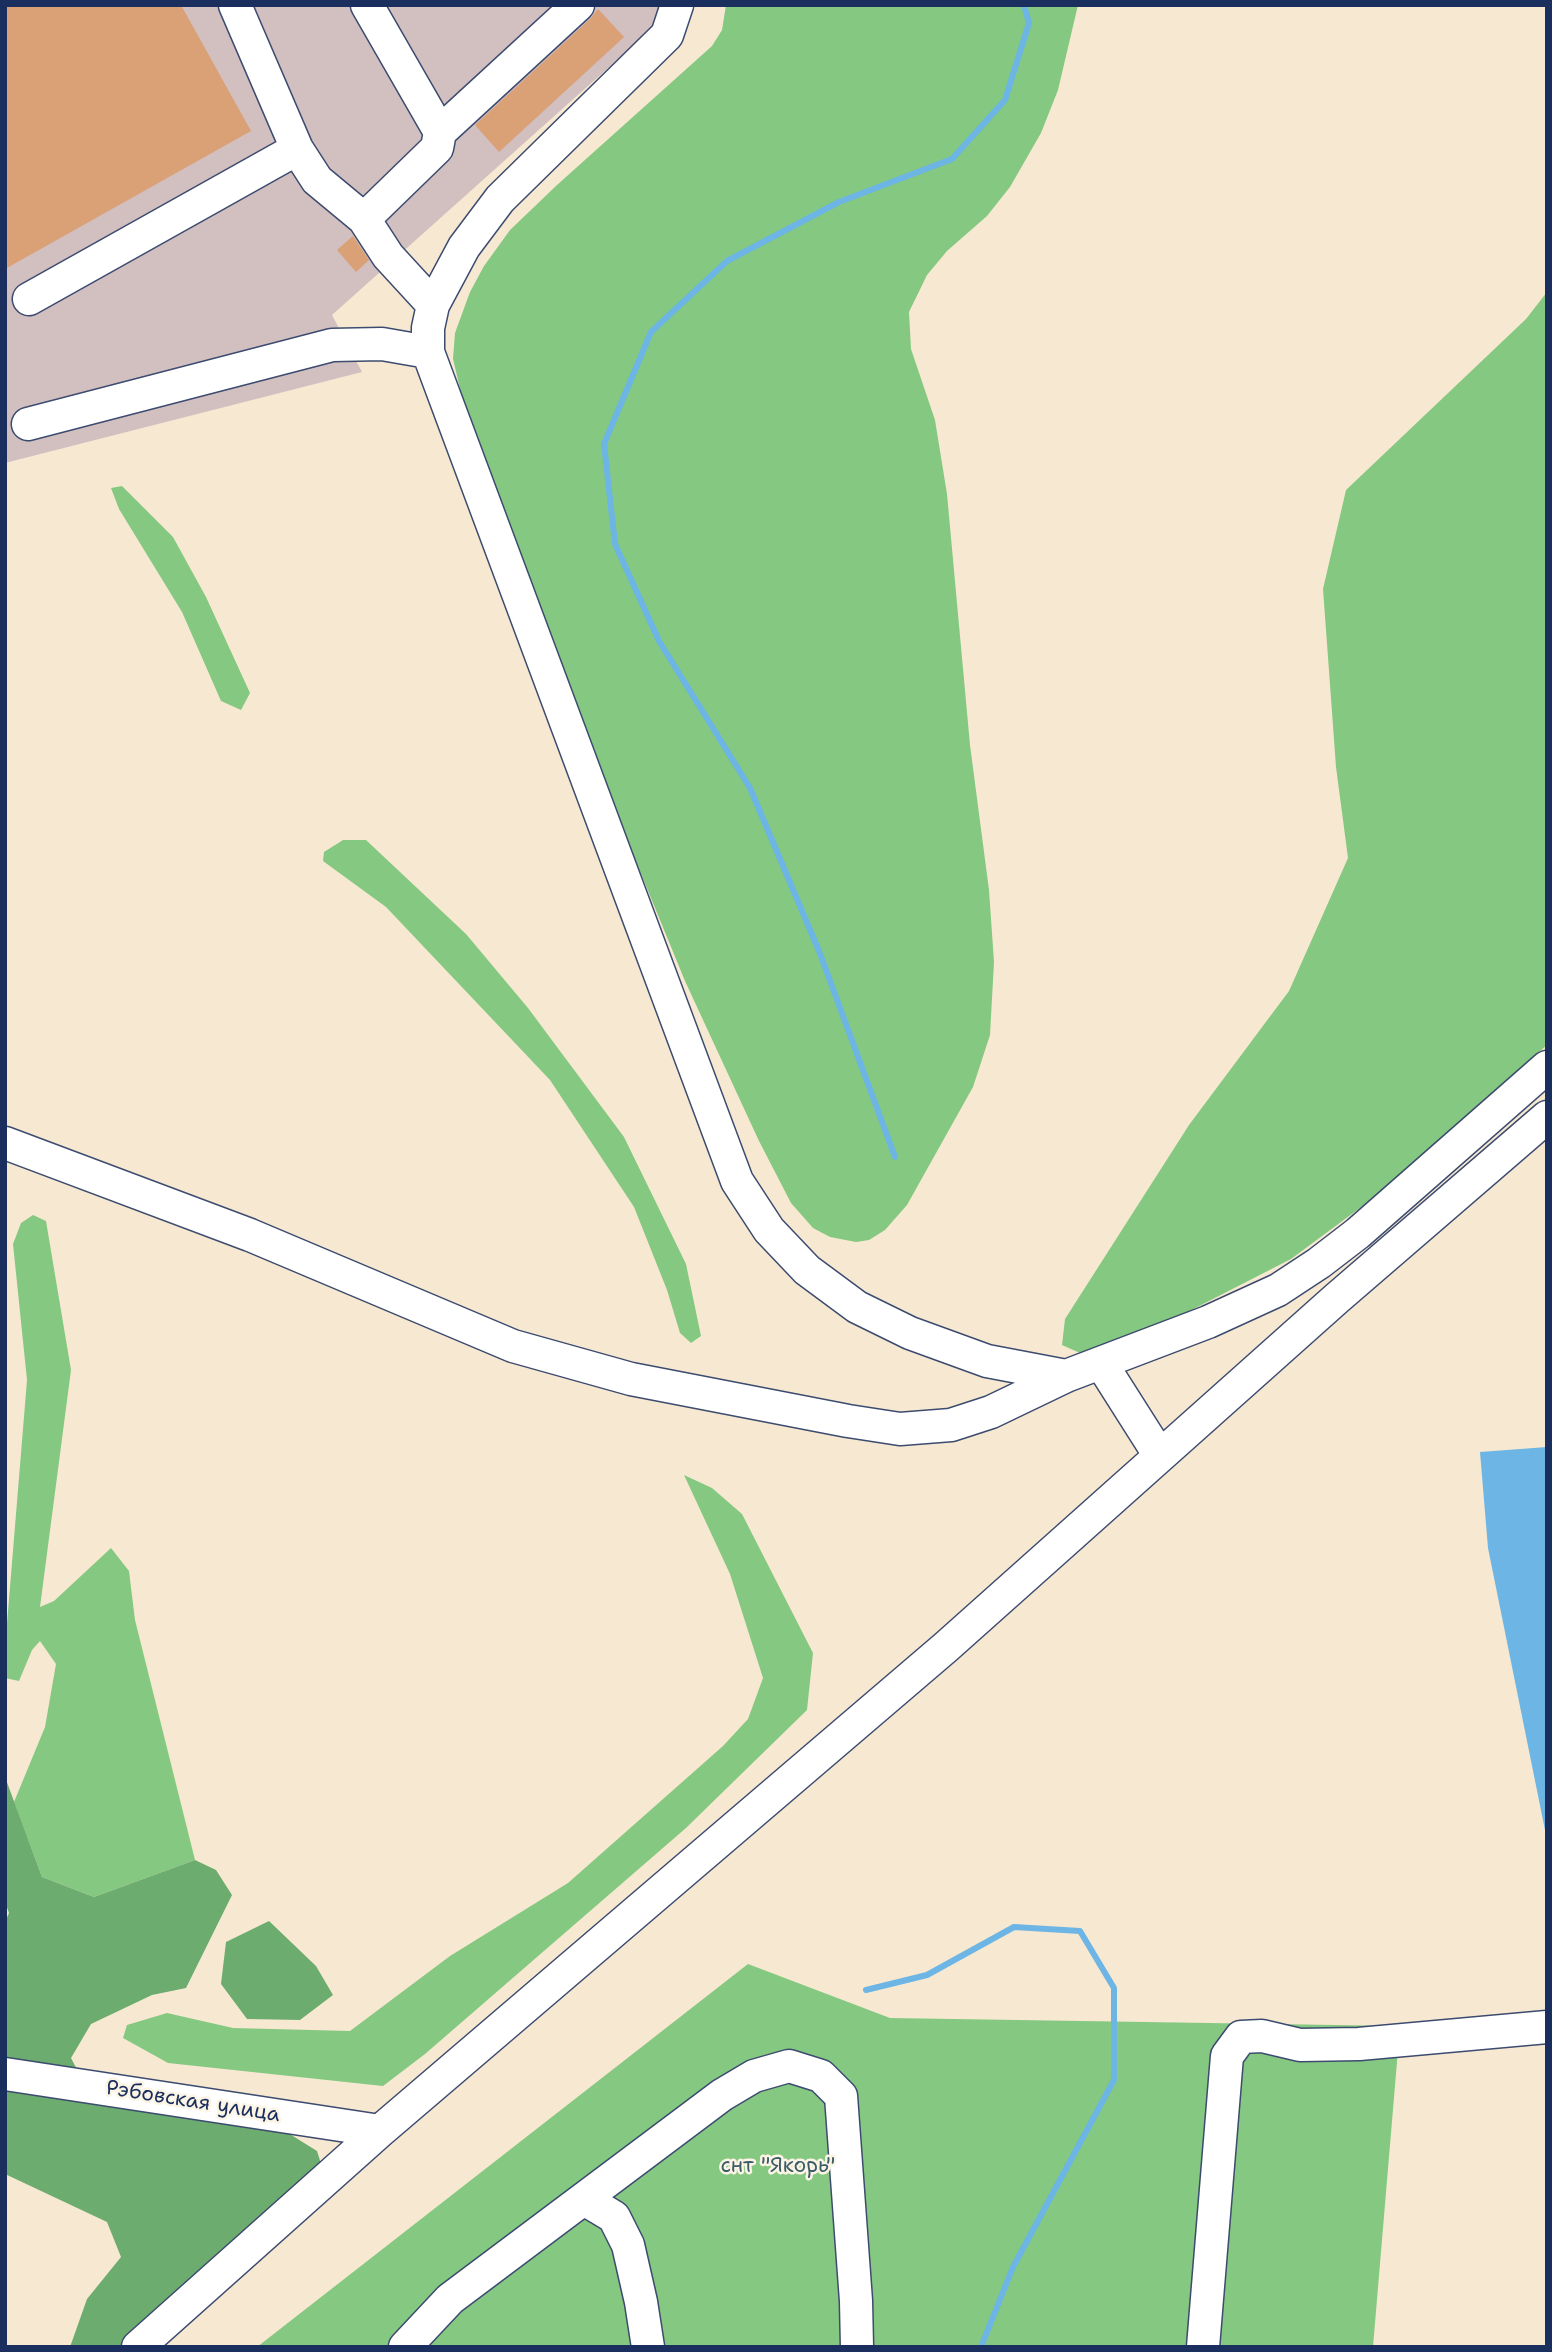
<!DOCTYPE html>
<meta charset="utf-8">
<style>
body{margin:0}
#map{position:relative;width:1552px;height:2352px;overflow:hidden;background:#f7e9d1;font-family:"Shantell Sans",sans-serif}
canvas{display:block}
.frame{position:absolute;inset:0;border:7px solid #1b2f5e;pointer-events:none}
</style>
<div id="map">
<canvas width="1552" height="2352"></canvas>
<div class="frame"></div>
</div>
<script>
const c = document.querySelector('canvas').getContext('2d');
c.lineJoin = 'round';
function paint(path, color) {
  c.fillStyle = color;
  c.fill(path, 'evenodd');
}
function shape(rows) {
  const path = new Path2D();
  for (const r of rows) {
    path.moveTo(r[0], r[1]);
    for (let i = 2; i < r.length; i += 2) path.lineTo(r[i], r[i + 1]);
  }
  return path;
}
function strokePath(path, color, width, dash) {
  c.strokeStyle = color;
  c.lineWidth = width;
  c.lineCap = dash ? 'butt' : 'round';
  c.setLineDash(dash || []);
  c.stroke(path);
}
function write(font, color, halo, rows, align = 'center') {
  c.font = font + ' "Shantell Sans",sans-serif';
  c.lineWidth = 5;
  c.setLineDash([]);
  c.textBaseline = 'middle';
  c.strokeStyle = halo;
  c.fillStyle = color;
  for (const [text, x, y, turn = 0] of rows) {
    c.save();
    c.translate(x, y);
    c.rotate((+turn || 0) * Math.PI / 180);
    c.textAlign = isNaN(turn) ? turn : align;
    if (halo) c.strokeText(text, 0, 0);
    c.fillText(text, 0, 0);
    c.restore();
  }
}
paint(shape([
 [5,5,665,5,665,17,332,315,362,372,5,463]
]), '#d2bfc0');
paint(shape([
 [726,5,1078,5,1058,90,1041,133,1010,187,987,216,947,251,927,275,909,312,911,349,935,420,947,494,970,745,989,890,994,962,990,1035,973,1087,907,1205,885,1230,869,1240,856,1242,830,1237,813,1228,791,1203,759,1141,685,981,621,825,504,513,462,397,453,359,455,333,470,292,484,266,510,230,557,185,712,46,722,30],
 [1547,292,1547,1045,1368,1202,1291,1259,1125,1344,1080,1353,1062,1345,1065,1319,1189,1125,1289,991,1348,858,1336,767,1323,589,1346,490,1526,319],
 [122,486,173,537,206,597,250,693,241,710,221,701,182,612,119,509,111,488],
 [343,840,366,840,466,934,528,1008,624,1137,686,1264,701,1336,691,1343,680,1333,667,1290,634,1207,550,1080,386,907,323,861,324,852],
 [33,1215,46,1221,71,1370,40,1607,54,1601,111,1548,129,1571,135,1620,195,1860,94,1897,42,1877,14,1802,45,1727,56,1664,40,1641,32,1650,19,1681,5,1678,5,1648,27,1380,13,1244,21,1223],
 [684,1475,712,1488,742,1514,813,1653,807,1710,686,1828,425,2054,383,2086,168,2063,123,2038,127,2025,167,2013,233,2028,350,2031,450,1956,568,1883,723,1746,748,1719,763,1678,730,1574],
 [748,1964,890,2018,1400,2026,1373,2347,257,2347]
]), '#85c881');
paint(shape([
 [5,1777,42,1877,94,1897,195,1860,216,1870,232,1895,186,1988,152,1995,91,2024,71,2058,90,2094,280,2128,317,2151,324,2173,128,2347,70,2347,87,2299,121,2257,107,2222,5,2174,5,1922,9,1913,5,1902],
 [269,1921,316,1966,333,1995,300,2020,247,2019,221,1984,226,1942]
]), '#6cac6f');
paint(shape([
 [1547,1447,1547,1840,1488,1548,1480,1452]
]), '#6cb5e4');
strokePath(shape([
 [895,1157,819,951,750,788,659,641,615,544,604,444,651,332,727,261,839,202,952,159,1005,100,1029,23,1024,5],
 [866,1990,927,1975,1014,1927,1080,1931,1114,1988,1114,2080,1013,2267,981,2347]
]), '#6cb5e4', 6);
paint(shape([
 [5,5,181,5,251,131,5,269],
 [598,9,624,37,499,152,475,125,590,19],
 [353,236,369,260,356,272,337,250]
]), '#daa076');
const minor = shape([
 [235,5,297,149,317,180,364,219,388,256,433,305],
 [677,5,667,35,500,199,464,247,433,305,428,328,428,352,737,1181,769,1230,807,1270,857,1307,910,1333,987,1361,1066,1376],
 [440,132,578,5],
 [364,219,437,148,440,132,367,5],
 [29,299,297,149],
 [28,424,332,345,382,344,428,352],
 [5,1143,250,1235,513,1346,631,1379,848,1421,900,1429,951,1425,991,1412,1066,1376,1208,1322,1278,1290,1319,1263,1358,1233,1547,1067],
 [1101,1363,1160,1456],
 [5,2074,380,2131],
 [584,2199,614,2217,628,2245,641,2302,648,2347],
 [138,2347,380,2131,946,1647,1336,1299,1547,1117],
 [405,2347,450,2299,722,2095,754,2076,789,2066,821,2076,841,2096,856,2301,857,2347],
 [1203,2347,1227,2056,1241,2037,1262,2036,1300,2045,1359,2044,1547,2027]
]);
strokePath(minor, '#3c4b6f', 35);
strokePath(minor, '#fff', 32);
write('21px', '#1b2f5e', '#fcf5e5', [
 ["Рэбовская улица",193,2102,9]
]);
write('21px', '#3b5d68', '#fcf5e5', [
 ["снт \"Якорь\"",778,2167]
]);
</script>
